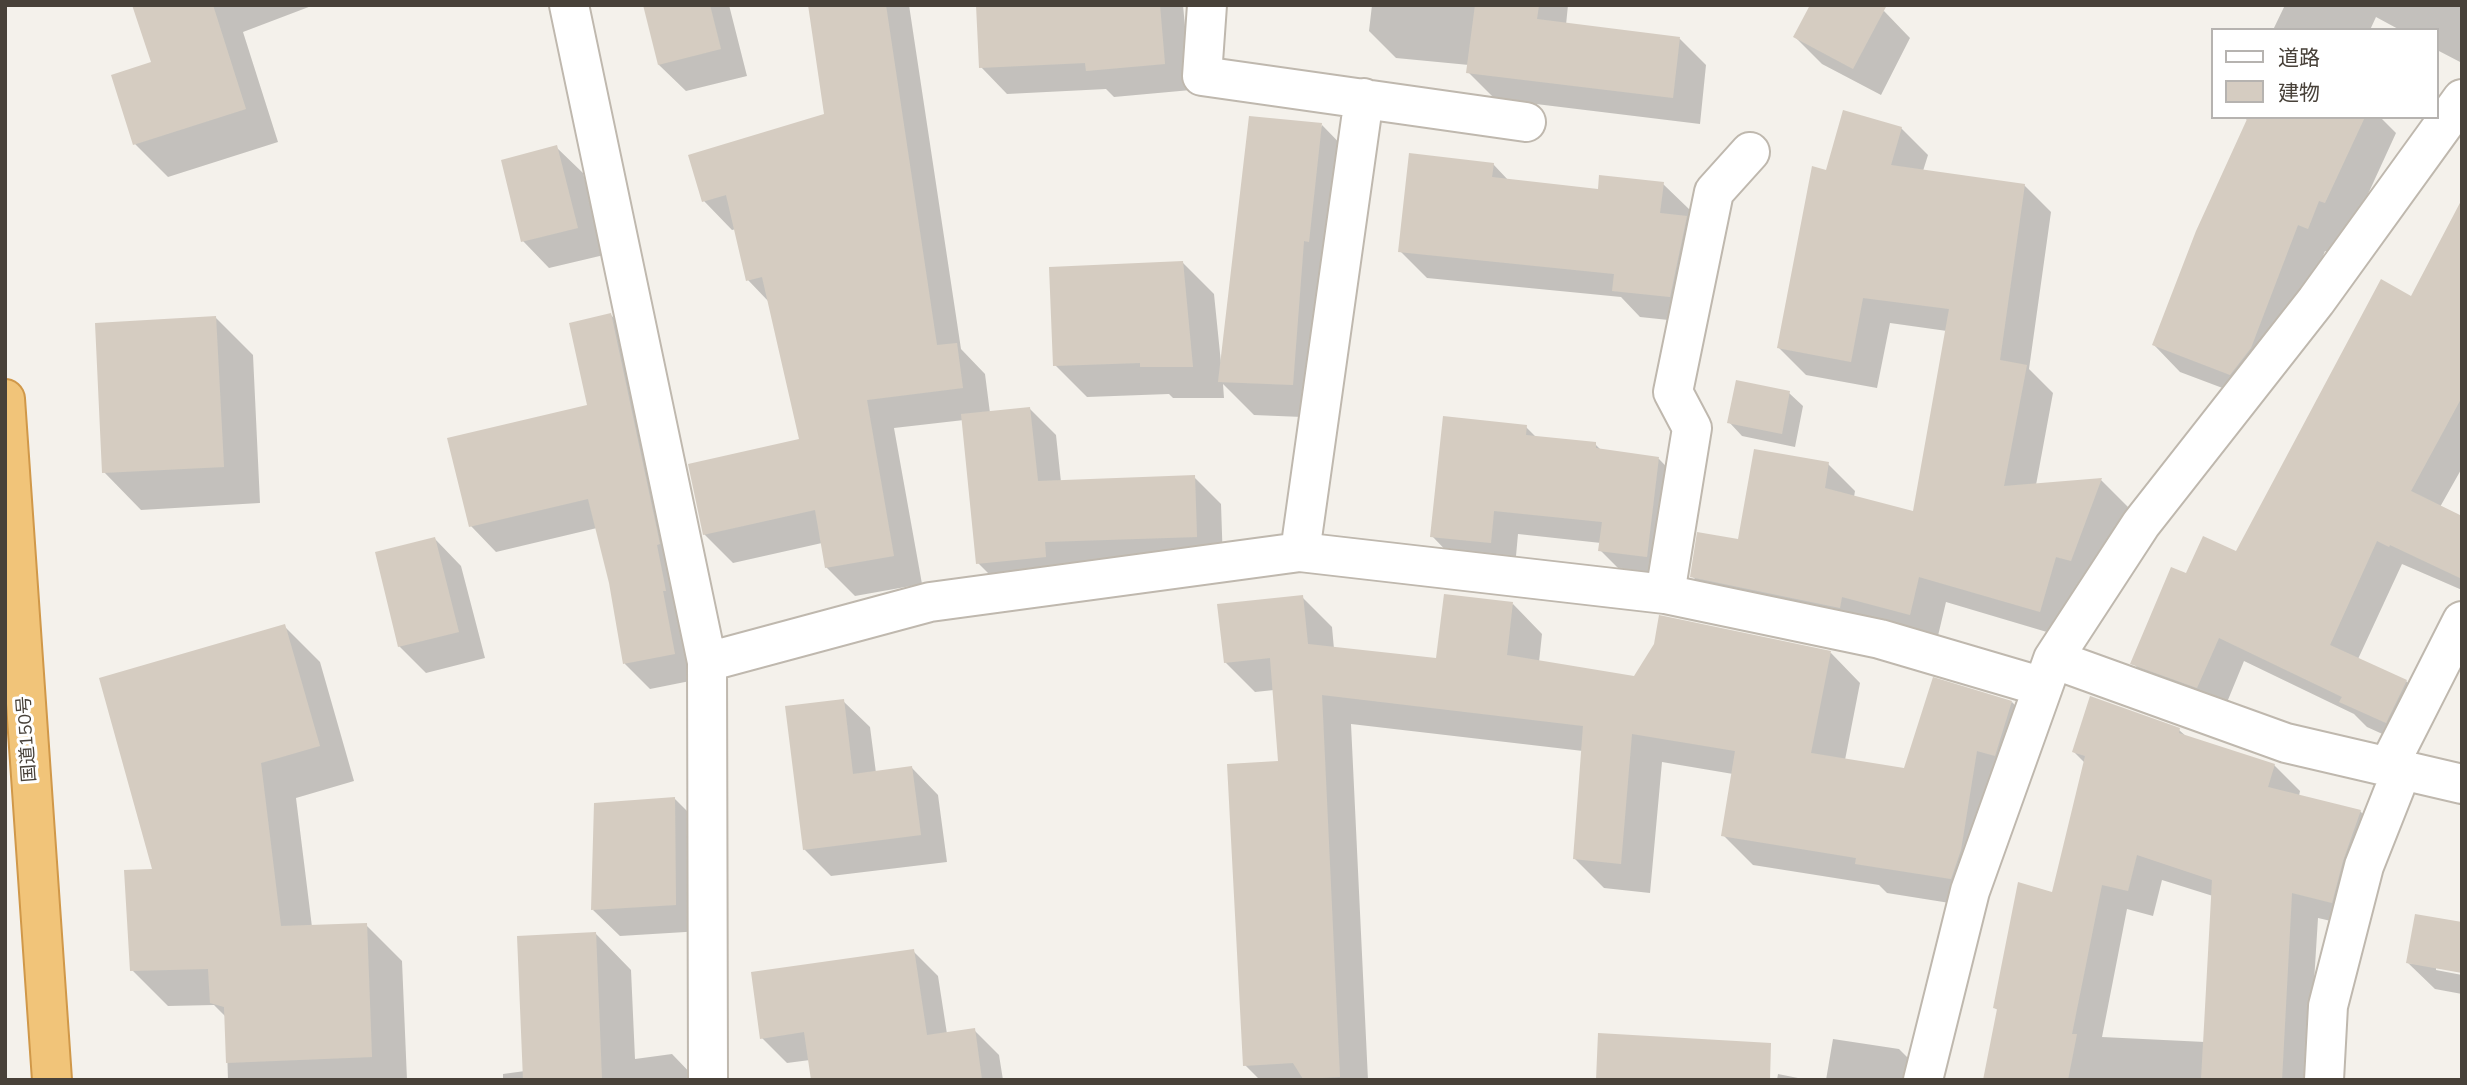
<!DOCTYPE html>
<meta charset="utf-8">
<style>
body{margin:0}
#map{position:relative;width:2467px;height:1085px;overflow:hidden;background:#f4f1eb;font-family:"Nunito Sans","Noto Sans JP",sans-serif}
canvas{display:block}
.frame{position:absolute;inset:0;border:7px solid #484139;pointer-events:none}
.legend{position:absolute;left:2211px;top:28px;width:228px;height:91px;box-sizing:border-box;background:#fff;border:2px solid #b6b3b0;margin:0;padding:9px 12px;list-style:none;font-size:21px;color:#484139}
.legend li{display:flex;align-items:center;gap:14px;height:35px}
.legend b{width:35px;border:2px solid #b6b3b0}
</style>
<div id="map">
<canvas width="2467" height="1085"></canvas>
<div class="frame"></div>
<ul class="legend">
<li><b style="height:9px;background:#fff"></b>道路</li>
<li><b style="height:19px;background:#d5ccc1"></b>建物</li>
</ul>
</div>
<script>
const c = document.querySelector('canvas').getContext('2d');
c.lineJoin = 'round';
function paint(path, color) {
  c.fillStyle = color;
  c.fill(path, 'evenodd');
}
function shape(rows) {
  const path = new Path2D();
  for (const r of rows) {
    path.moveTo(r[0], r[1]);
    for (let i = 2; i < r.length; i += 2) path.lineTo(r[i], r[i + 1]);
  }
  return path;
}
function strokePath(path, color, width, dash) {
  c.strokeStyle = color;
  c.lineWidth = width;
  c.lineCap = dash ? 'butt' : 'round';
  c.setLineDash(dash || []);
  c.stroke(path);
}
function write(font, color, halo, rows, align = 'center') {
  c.font = font + ' "Nunito Sans","Noto Sans JP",sans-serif';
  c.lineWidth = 6;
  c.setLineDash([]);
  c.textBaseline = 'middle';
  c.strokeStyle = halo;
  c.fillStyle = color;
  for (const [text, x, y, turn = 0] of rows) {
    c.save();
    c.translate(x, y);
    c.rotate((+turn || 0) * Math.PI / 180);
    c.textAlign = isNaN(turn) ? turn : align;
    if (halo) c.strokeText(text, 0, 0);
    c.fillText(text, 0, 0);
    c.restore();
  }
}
paint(shape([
 [134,5,314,5,243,32,278,142,168,177,135,144,154,63],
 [644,5,729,5,747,76,686,91,659,65],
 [810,5,909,5,961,349,985,374,990,413,1030,409,1056,435,1061,482,1194,477,1221,504,1223,563,1005,590,978,563,964,420,894,428,922,584,855,596,826,567,822,543,733,563,704,534,801,441,769,302,748,280,736,229,732,230,704,201,826,115],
 [978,5,1183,5,1191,90,1114,97,1106,89,1007,94,981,67],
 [1372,5,1568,5,1566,25,1680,39,1706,65,1700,124,1495,99,1468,72,1469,65,1396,58,1369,31],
 [2285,5,2462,5,2462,63,2437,50,2437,30,2400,30,2376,17,2370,30,2273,30],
 [1884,11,1910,38,1881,95,1822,64,1795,37],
 [2244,117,2380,117,2396,133,2352,229,2346,226,2334,255,2325,251,2278,375,2257,401,2180,372,2154,345,2248,121],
 [1322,125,1355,159,1326,418,1254,415,1223,384,1224,398,1173,398,1169,394,1087,397,1055,365,1183,263,1214,294,1221,363],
 [1901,128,1928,155,1923,171,2024,185,2051,212,2029,369,2053,393,2036,485,2101,480,2128,507,2097,586,2067,638,1946,602,1937,640,1719,603,1692,576,1740,541,1828,464,1855,491,1854,497,1914,513,1947,331,1890,323,1877,388,1806,375,1779,348,1827,172],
 [556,147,583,173,604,255,549,268,523,241],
 [1493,164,1509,181,1599,191,1663,184,1690,210,1697,323,1640,317,1621,297,1427,278,1400,251],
 [2462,203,2462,468,2440,507,2462,518,2462,590,2402,564,2358,659,2406,681,2431,706,2411,747,2367,727,2354,714,2244,661,2223,712,2157,688,2133,663,2187,575,2237,553,2411,298],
 [611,315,636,341,700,679,650,689,625,664,610,583,597,528,496,552,471,526,590,406],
 [216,318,253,355,260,503,141,510,104,472],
 [1789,393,1803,406,1795,447,1742,436,1729,422],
 [1526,427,1537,438,1595,444,1602,451,1659,459,1683,484,1671,581,1625,575,1600,550,1601,543,1518,534,1515,567,1456,561,1432,536],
 [435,539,461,566,485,658,426,673,399,646],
 [1302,597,1332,627,1334,649,1437,660,1513,604,1542,634,1539,662,1635,678,1831,653,1860,683,1845,760,1906,770,2012,702,2041,732,1981,908,1887,893,1879,885,1753,865,1723,835,1733,774,1662,762,1650,893,1604,888,1575,859,1583,751,1351,724,1368,1080,1260,1080,1245,1065,1279,763,1274,690,1255,692,1225,662],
 [284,626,320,662,354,781,296,798,312,927,366,925,402,961,407,1080,228,1080,226,1017,214,1005,168,1006,132,970,155,870],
 [843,701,870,727,876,773,912,768,938,795,947,862,831,876,804,849],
 [2179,730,2187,737,2274,765,2300,791,2299,796,2360,811,2385,837,2357,927,2318,918,2308,1078,2310,1080,1986,1080,1999,1011,1995,1008,2053,894,2085,763,2074,752],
 [2162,880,2213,896,2205,1042,2102,1037,2127,909,2153,916],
 [674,798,701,825,702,931,620,936,593,910],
 [596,934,631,970,635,1059,672,1054,697,1080,503,1080,503,1074,525,1071],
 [913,951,938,976,947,1034,974,1030,999,1055,1003,1080,813,1080,810,1060,787,1063,762,1038],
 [2408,963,2436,967,2436,970,2462,975,2462,994,2435,989],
 [1833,1039,1899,1049,1926,1076,1925,1080,1826,1080],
 [1778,1074,1808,1080,1777,1080]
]), '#0003');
paint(shape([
 [132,5,213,5,246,109,133,145,111,75,151,62],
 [643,5,710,5,721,49,658,65],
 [808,5,886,5,937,345,957,343,963,388,867,400,894,556,825,568,815,510,703,535,688,464,799,439,762,277,746,281,726,195,702,202,688,155,824,114],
 [976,5,1160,5,1165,64,1086,71,1085,63,979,68],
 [1475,5,1539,5,1537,19,1680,37,1673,98,1466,73],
 [1810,5,1887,5,1853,69,1793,37],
 [1843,110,1902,127,1891,165,2025,184,2000,360,2027,365,2004,486,2102,478,2071,561,2056,557,2040,612,1919,577,1910,615,1842,597,1840,608,1690,577,1697,532,1738,539,1754,449,1829,462,1825,488,1913,511,1949,309,1863,298,1851,362,1777,348,1812,166,1826,170],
 [1249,116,1322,123,1309,242,1304,241,1293,385,1218,382],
 [2248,117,2365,117,2325,203,2319,201,2308,229,2298,225,2251,348,2230,375,2152,345,2196,231],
 [557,145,578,228,521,242,501,160],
 [1409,153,1494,163,1492,177,1598,189,1599,175,1664,182,1660,213,1687,216,1670,297,1612,291,1614,274,1398,252],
 [2462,199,2462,397,2411,491,2462,516,2462,579,2390,545,2389,547,2377,541,2330,645,2407,680,2386,723,2339,702,2342,697,2219,638,2197,688,2130,664,2171,567,2186,573,2203,536,2236,551,2381,279,2411,296],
 [1183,261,1193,367,1140,367,1140,363,1053,366,1049,267],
 [611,313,660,544,657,545,666,591,663,591,675,654,623,664,609,583,588,499,469,527,447,438,587,405,569,323],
 [216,316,224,467,102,473,95,323],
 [1736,380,1790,391,1782,434,1727,423],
 [1030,407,1038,481,1195,475,1197,537,1045,542,1046,557,976,564,961,414],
 [1443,416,1527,425,1526,435,1596,442,1596,448,1659,457,1647,557,1598,551,1602,522,1494,511,1491,543,1430,537],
 [435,537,459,632,398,647,375,552],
 [1444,594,1513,602,1507,655,1634,676,1654,644,1659,615,1831,651,1811,753,1904,768,1933,677,2012,701,1995,756,1977,751,1961,850,1951,879,1855,864,1856,858,1721,836,1735,751,1632,734,1621,864,1573,859,1583,726,1322,695,1340,1077,1303,1079,1293,1063,1243,1066,1227,764,1278,761,1270,658,1224,663,1217,604,1303,595,1308,644,1436,658],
 [285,624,320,746,261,763,281,926,367,923,372,1057,226,1063,224,1007,210,1003,208,969,130,971,124,870,152,869,99,678],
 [2090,696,2180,728,2179,733,2275,764,2268,787,2361,810,2343,861,2332,903,2292,893,2282,1080,2201,1080,2212,880,2137,855,2128,891,2102,885,2072,1034,2077,1034,2068,1080,1983,1080,1997,1009,1993,1008,2018,882,2052,892,2085,756,2072,752],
 [844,699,853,774,912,766,921,835,803,850,785,706],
 [675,797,676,905,591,910,594,803],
 [2415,914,2462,922,2462,973,2406,963],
 [596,932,602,1080,523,1080,517,936],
 [914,949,927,1035,975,1028,982,1080,811,1080,804,1032,760,1039,751,972],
 [1598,1033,1771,1043,1770,1080,1596,1080]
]), '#d5ccc1');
const street = shape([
 [569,5,707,662,708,1080],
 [1207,5,1202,76,1526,122],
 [1300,552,1364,98],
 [1665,594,1692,428,1673,392,1714,192,1750,152],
 [2053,659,2286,743,2462,784],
 [707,662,930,602,1300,552,1665,594,1880,639,2043,687],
 [2388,767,2462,621],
 [1923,1080,1970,891,2053,659,2141,524,2316,301,2462,99],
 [2324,1080,2328,1006,2364,866,2402,770]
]);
const highway = shape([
 [5,399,52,1080]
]);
strokePath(street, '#bfb8ae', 42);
strokePath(highway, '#d09849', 42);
strokePath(street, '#fff', 38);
strokePath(highway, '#f1c479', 38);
write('18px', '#484139', '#fff', [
 ["国道150号",28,739,-94]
]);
</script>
